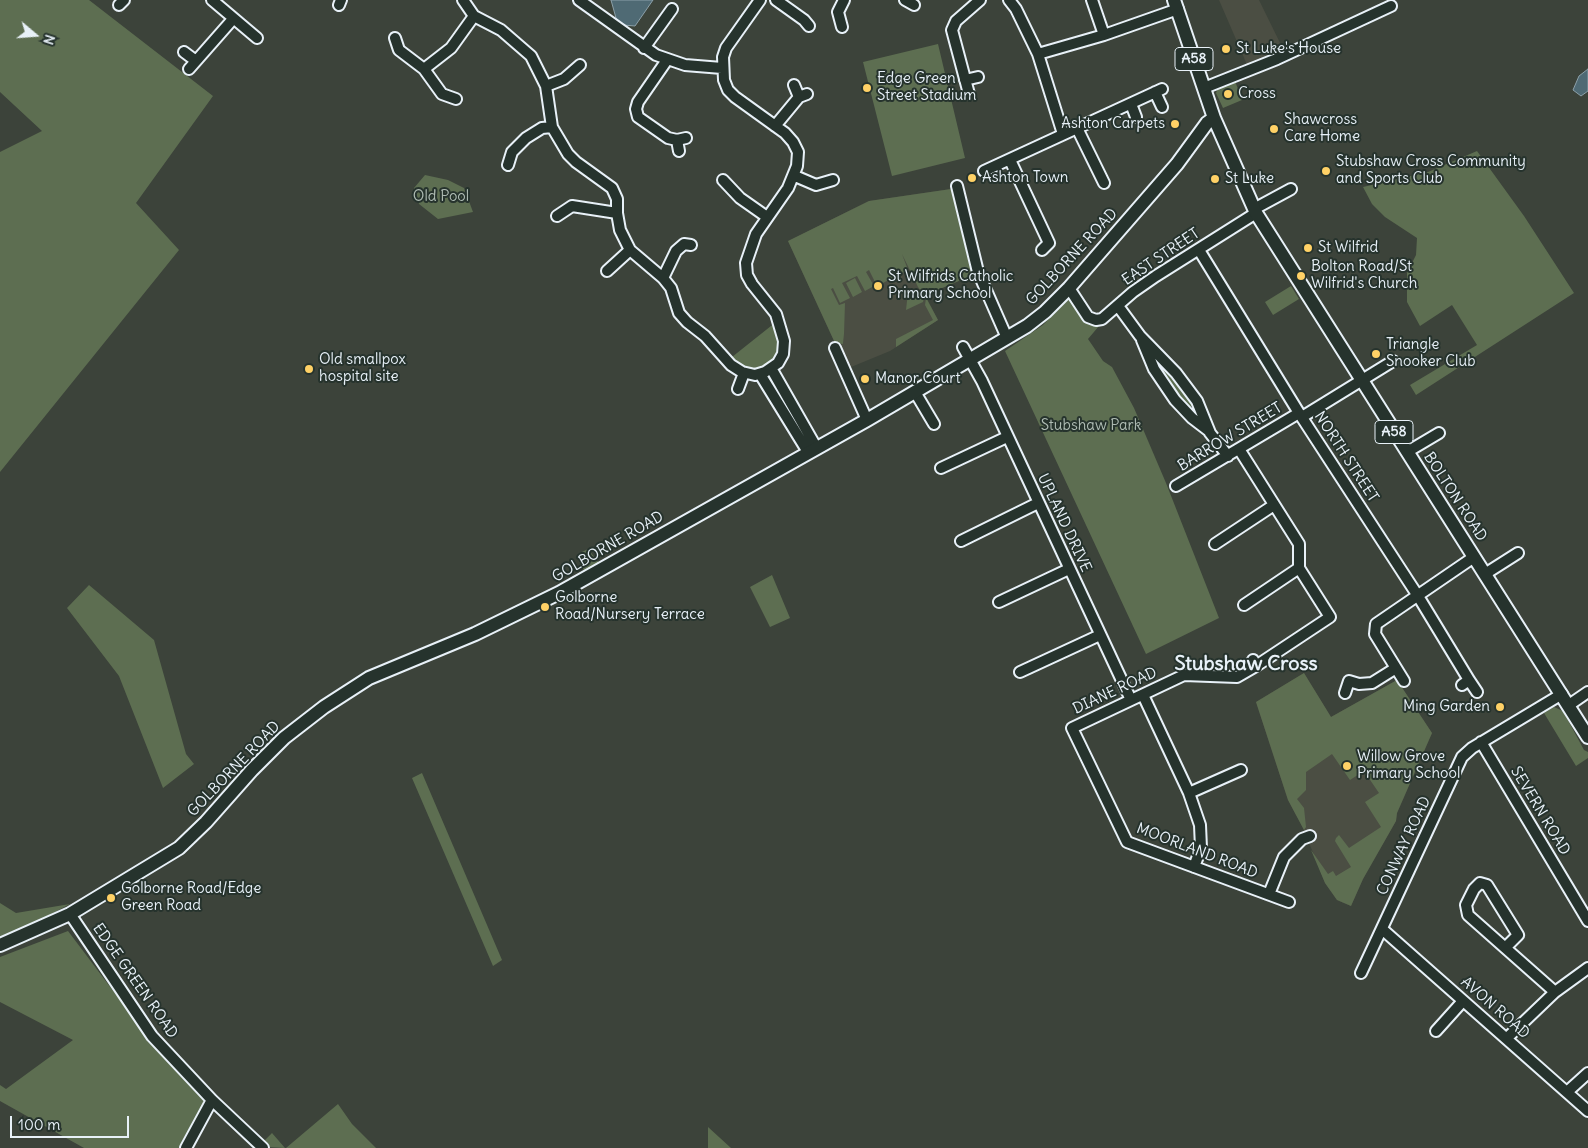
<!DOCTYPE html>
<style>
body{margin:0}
#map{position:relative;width:1588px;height:1148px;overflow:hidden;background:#3c433a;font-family:Delius,sans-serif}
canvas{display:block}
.north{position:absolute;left:10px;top:10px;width:50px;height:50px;-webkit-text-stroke:4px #26332d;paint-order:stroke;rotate:108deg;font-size:14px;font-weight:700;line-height:20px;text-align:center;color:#e8f1f8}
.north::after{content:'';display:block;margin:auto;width:18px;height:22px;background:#e8f1f8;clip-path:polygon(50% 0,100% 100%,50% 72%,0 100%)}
.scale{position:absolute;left:10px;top:1116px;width:119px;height:22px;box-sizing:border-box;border:2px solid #e8f1f8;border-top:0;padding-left:6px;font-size:15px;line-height:18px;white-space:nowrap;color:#e8f1f8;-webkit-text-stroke:4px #26332d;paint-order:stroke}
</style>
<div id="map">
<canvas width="1588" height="1148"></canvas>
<div class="north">N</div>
<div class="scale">100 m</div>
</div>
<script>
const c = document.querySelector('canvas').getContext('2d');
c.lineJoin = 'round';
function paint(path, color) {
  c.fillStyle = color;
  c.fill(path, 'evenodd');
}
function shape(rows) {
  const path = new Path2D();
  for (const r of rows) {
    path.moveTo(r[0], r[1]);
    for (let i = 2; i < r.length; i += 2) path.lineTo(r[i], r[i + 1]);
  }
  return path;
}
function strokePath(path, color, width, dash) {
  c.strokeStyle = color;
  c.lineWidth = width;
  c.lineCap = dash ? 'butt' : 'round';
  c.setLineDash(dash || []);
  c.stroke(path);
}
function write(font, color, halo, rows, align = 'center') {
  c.font = font + ' Delius,sans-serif';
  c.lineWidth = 4;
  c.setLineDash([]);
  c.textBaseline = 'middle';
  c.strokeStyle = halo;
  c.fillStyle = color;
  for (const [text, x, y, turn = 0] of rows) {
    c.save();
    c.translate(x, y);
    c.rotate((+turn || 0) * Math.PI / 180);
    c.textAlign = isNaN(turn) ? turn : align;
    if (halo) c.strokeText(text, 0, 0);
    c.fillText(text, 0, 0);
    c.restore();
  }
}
paint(shape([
 [1219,0,1259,0,1284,51,1248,67],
 [951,189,973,275,925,295,938,320,890,351,839,372,829,346,835,343,788,241,869,201],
 [1304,673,1331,717,1397,680,1432,733,1397,813,1396,821,1363,879,1351,906,1337,900,1325,883,1304,830,1288,800,1256,702]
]), '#4b4e43');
paint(shape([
 [0,0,89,0,213,96,136,203,179,250,0,472,0,152,42,131,0,92],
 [938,44,965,158,892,176,863,62],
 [1235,81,1242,100,1223,108,1216,93,1218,88],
 [1477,151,1524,216,1574,293,1416,395,1410,385,1477,345,1452,305,1420,326,1407,302,1407,273,1416,255,1417,238,1385,217,1372,204,1363,187,1428,172],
 [425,175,448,180,464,188,473,212,438,219,419,204,414,188],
 [951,189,973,275,928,294,923,292,938,320,896,347,896,339,933,320,925,305,926,298,918,287,902,254,908,270,877,286,869,270,866,272,874,286,865,291,857,276,842,283,850,298,840,303,833,288,831,289,839,305,845,303,844,334,842,352,843,344,835,343,788,241,869,201],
 [855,278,862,292,853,297,846,283],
 [1291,286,1299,299,1273,315,1265,302],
 [914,289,924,298,923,302,906,310,908,292],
 [1068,299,1071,299,1090,323,1099,326,1088,339,1103,361,1112,367,1134,408,1166,483,1219,618,1146,654,1005,351,1043,325],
 [776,322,781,343,774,362,765,369,750,371,732,357],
 [1160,360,1182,387,1192,403,1191,407,1187,406,1176,394,1158,366,1157,362],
 [588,549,600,564,585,572,578,560,582,557,580,553],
 [772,575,790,618,770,627,750,587],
 [89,585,154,640,186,754,194,764,163,788,119,676,67,608],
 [1304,673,1331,717,1397,680,1432,733,1397,813,1396,821,1363,879,1351,906,1337,900,1325,883,1311,850,1328,874,1333,871,1336,876,1351,867,1335,841,1336,838,1339,835,1349,848,1381,827,1365,802,1379,793,1364,771,1350,780,1332,754,1306,772,1306,790,1297,799,1304,808,1306,827,1304,830,1288,800,1256,702],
 [1554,707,1563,711,1584,750,1588,752,1588,758,1576,766,1544,713],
 [422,773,502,960,493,966,412,778],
 [0,903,16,913,70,904,0,941],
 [68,931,151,1041,206,1103,184,1148,84,1148,0,1101,0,1085,6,1089,73,1040,0,1002,0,957],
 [338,1104,352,1124,376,1148,286,1148],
 [708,1127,731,1148,708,1148],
 [272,1133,285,1148,266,1147,265,1140]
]), '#5d6e51');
const water = shape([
 [611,0,653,0,635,26,623,25,616,18,611,0],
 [1588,69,1588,91,1581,96,1573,90,1579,76,1588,69]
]);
paint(water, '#4f6a74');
strokePath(water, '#8ca0a9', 1);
const minor = shape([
 [212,0,257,38],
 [463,0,474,16,501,30,531,56,546,86,552,127,568,154,576,162,612,188,617,199,617,213,620,230,630,250,663,278,671,288,679,313,687,322,705,336,731,365,742,372,755,375,765,372,778,363,783,354,784,341,776,314,752,284,747,275,746,263,756,234,788,188,797,166,798,152,793,142,785,133,735,97,728,90,724,80,723,57,726,48,760,0],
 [579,0,656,55,685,65,722,68],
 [776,0,804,20,809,26],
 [905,0,914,5],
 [1009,0,1016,9,1038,54,1063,134],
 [1092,0,1104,35],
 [119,5,124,0],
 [339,5,341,0],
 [842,27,838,12,844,0],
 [395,38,399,50,424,69,442,94,456,99],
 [644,48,672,9],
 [184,52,196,61],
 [1038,54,1104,35,1178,9],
 [667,60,638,102,636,109,638,117,668,138,677,140,686,138],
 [189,69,233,19],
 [424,69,451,48,474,16],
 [965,80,978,77],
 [794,85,799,97],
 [546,86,564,79,580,65],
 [1204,88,1277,59,1391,6],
 [1155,92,1162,107],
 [969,94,952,30,956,21,980,0],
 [1131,104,1136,117],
 [775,126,799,97,807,94],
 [1077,128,1104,183],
 [677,140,679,151],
 [1010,160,1049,243,1042,250],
 [508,165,512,152,526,138,542,128,552,127],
 [984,171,1162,89],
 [795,176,816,185,833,180],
 [723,180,740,198,767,217],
 [957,186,978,272,1007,338],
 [1254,209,1291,189],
 [557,216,572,206,617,213],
 [1199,250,1299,413,1418,596,1469,680,1462,685],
 [607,271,630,250],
 [663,278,676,251,684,244,691,245],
 [1069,288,1088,317,1096,320,1102,319,1133,292,1156,276,1256,213],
 [1118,306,1140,336,1176,373,1197,401,1210,433,1228,456],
 [1142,340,1154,369,1175,400,1192,418,1209,431],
 [963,347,982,381,1131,700],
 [835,348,867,420],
 [771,368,816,447],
 [760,374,808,452],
 [738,389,744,373],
 [915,392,934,424],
 [1302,417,1393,361],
 [1239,449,1299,544,1299,568,1330,617,1256,666],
 [1407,452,1439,433],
 [941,468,1007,437],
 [1176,486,1299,413],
 [961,541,1038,503],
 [1215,544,1274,505],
 [1485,574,1518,553],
 [999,602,1069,569],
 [1244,605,1299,568],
 [1253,660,1256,666,1237,677,1184,675,1072,728,1127,842,1289,902],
 [1020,672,1100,635],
 [1469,680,1477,692],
 [1404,681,1375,634,1376,624,1474,557],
 [1345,693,1349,681,1359,684,1372,683,1396,668],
 [1143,695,1189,793,1200,825,1201,848,1194,867],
 [1569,705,1588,692],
 [1481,742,1588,921],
 [1189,793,1241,770],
 [1269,894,1284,857,1302,839,1310,836],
 [70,914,152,1036,212,1100,263,1148],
 [1382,929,1588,1111],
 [1506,947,1518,935,1487,885,1480,883,1474,889,1466,905,1468,915,1555,992],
 [1361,973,1462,757,1472,748,1562,694],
 [1436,1031,1463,1001],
 [1507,1038,1555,992,1588,968],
 [1567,1092,1588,1073],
 [186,1148,212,1100]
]);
const major = shape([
 [1174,0,1214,118,1256,213,1588,737],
 [0,945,70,914,179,848,206,822,252,770,284,738,324,707,369,678,475,634,559,593,867,420,1027,326,1045,312,1069,288,1177,164,1207,123,1214,118]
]);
strokePath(minor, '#e8f1f8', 14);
strokePath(major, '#e8f1f8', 16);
strokePath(minor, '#26332d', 10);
strokePath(major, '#26332d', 12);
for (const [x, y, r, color] of [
 [1226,49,5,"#ffd166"],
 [867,88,5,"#ffd166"],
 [1228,94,5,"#ffd166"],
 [1175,124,5,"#ffd166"],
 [1274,129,5,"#ffd166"],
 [1326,171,5,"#ffd166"],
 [972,178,5,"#ffd166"],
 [1215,179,5,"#ffd166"],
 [1308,248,5,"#ffd166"],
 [1301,276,5,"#ffd166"],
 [878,286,5,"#ffd166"],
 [1376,354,5,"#ffd166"],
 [309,369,5,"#ffd166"],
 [865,379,5,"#ffd166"],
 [545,607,5,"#ffd166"],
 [1500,707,5,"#ffd166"],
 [1347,766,5,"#ffd166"],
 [111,898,5,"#ffd166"]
]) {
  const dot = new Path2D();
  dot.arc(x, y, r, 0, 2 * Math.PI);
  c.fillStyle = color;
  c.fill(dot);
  strokePath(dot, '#26332d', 2);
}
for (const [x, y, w] of [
 [1194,59,38],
 [1394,432,38]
]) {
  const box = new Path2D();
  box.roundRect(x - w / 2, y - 11.5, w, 23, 4);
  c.fillStyle = '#26332d';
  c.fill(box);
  strokePath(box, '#e8f1f8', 1);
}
write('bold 14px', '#e8f1f8', null, [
 ["A58",1194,59],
 ["A58",1394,432]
]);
write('15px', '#e8f1f8', '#26332d', [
 ["St Luke's House",1236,49],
 ["Edge Green",877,79],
 ["Street Stadium",877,96],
 ["Cross",1238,94],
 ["Shawcross",1284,120],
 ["Care Home",1284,137],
 ["Ashton Carpets",1165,124,"right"],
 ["Stubshaw Cross Community",1336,162],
 ["and Sports Club",1336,179],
 ["Ashton Town",982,178],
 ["St Luke",1225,179],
 ["St Wilfrid",1318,248],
 ["Bolton Road/St",1311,267],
 ["Wilfrid's Church",1311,284],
 ["St Wilfrids Catholic",888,277],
 ["Primary School",888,294],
 ["Triangle",1386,345],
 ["Snooker Club",1386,362],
 ["Old smallpox",319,360],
 ["hospital site",319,377],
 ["Manor Court",875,379],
 ["Golborne",555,598],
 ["Road/Nursery Terrace",555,615],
 ["Ming Garden",1490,707,"right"],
 ["Willow Grove",1357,757],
 ["Primary School",1357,774],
 ["Golborne Road/Edge",121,889],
 ["Green Road",121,906]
], 'left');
write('15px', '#b0bdb5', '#26332d', [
 ["Old Pool",441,197],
 ["Stubshaw Park",1091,426]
]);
write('15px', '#e8f1f8', '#26332d', [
 ["GOLBORNE ROAD",1072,257,-47],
 ["EAST STREET",1161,257,-34],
 ["BARROW STREET",1230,437,-31],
 ["NORTH STREET",1346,457,57],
 ["BOLTON ROAD",1455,497,57],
 ["UPLAND DRIVE",1064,523,65],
 ["GOLBORNE ROAD",608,547,-30],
 ["DIANE ROAD",1115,691,-25],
 ["GOLBORNE ROAD",234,769,-46],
 ["SEVERN ROAD",1540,811,59],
 ["CONWAY ROAD",1404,846,-65],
 ["MOORLAND ROAD",1197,851,21],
 ["EDGE GREEN ROAD",135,981,55],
 ["AVON ROAD",1495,1008,41]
]);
write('bold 20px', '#e8f1f8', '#26332d', [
 ["Stubshaw Cross",1246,664]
]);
</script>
